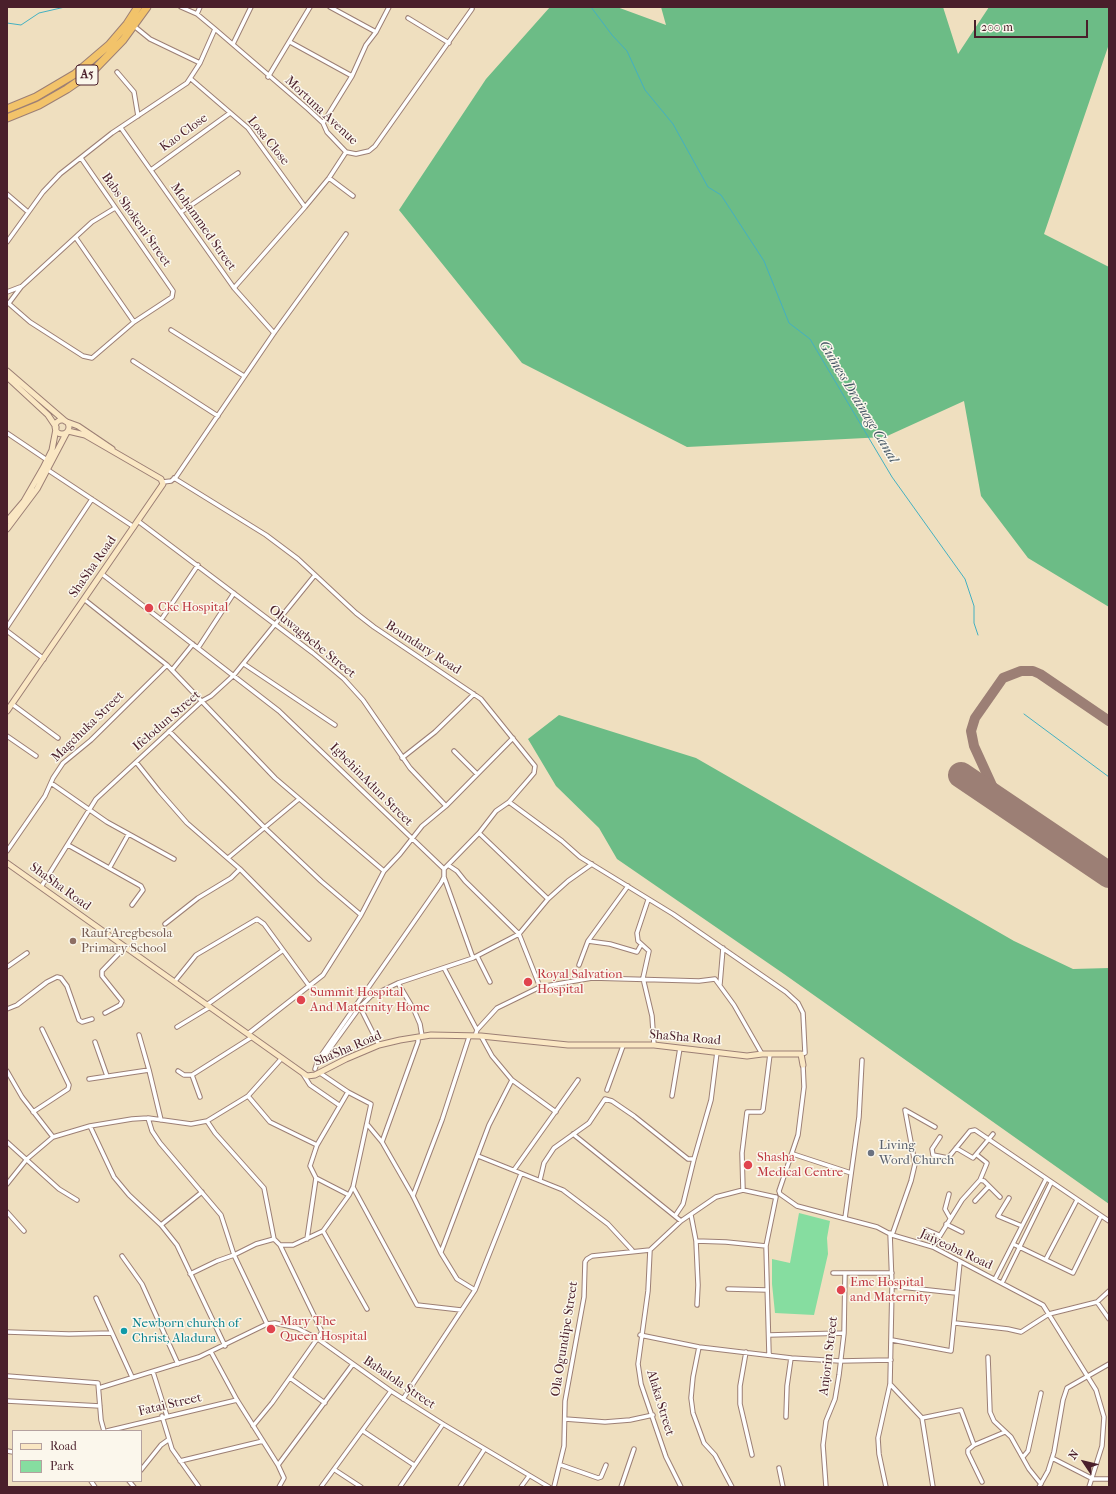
<!DOCTYPE html>
<style>
body{margin:0}
#map{position:relative;width:1116px;height:1494px;overflow:hidden;background:#efdfbf;font-family:"IM FELL French Canon",serif}
canvas{display:block}
.frame{position:absolute;inset:0;border:8px solid #4a1f2b;pointer-events:none}
.legend{position:absolute;left:12px;top:1430px;width:130px;height:52px;box-sizing:border-box;background:#fbf7ec;border:1px solid #b4a19f;margin:0;padding:5px 7px;list-style:none;font-size:12px;color:#4a1f2b}
.legend li{display:flex;align-items:center;gap:8px;height:20px}
.legend b{width:20px;border:1px solid #b4a19f}
.north{position:absolute;left:1064px;top:1442px;width:40px;height:40px;-webkit-text-stroke:3px #fbf7ec;paint-order:stroke;rotate:305deg;font-size:11px;font-weight:700;line-height:16px;text-align:center;color:#4a1f2b}
.north::after{content:'';display:block;margin:auto;width:14px;height:18px;background:#4a1f2b;clip-path:polygon(50% 0,100% 100%,50% 72%,0 100%)}
.scale{position:absolute;left:974px;top:20px;width:114px;height:18px;box-sizing:border-box;border:2px solid #4a1f2b;border-top:0;padding-left:5px;font-size:12px;line-height:14px;white-space:nowrap;color:#4a1f2b;-webkit-text-stroke:3px #fbf7ec;paint-order:stroke}
</style>
<div id="map">
<canvas width="1116" height="1494"></canvas>
<div class="frame"></div>
<ul class="legend">
<li><b style="height:5px;background:#fae7c3"></b>Road</li>
<li><b style="height:11px;background:#86dda0"></b>Park</li>
</ul>
<div class="north">N</div>
<div class="scale">200 m</div>
</div>
<script>
const c = document.querySelector('canvas').getContext('2d');
c.lineJoin = 'round';
function paint(path, color) {
  c.fillStyle = color;
  c.fill(path, 'evenodd');
}
function shape(rows) {
  const path = new Path2D();
  for (const r of rows) {
    if (r.length === 3) {
      path.moveTo(r[0] + r[2], r[1]);
      path.arc(r[0], r[1], r[2], 0, 2 * Math.PI);
      continue;
    }
    path.moveTo(r[0], r[1]);
    for (let i = 2; i < r.length; i += 2) path.lineTo(r[i], r[i + 1]);
  }
  return path;
}
function strokePath(path, color, width, dash) {
  c.strokeStyle = color;
  c.lineWidth = width;
  c.lineCap = dash ? 'butt' : 'round';
  c.setLineDash(dash || []);
  c.stroke(path);
}
function write(font, color, halo, rows, align = 'center') {
  c.font = font + ' "IM FELL French Canon",serif';
  c.lineWidth = 3;
  c.setLineDash([]);
  c.textBaseline = 'middle';
  c.strokeStyle = halo;
  c.fillStyle = color;
  for (const [text, x, y, turn = 0] of rows) {
    c.save();
    c.translate(x, y);
    c.rotate((+turn || 0) * Math.PI / 180);
    c.textAlign = isNaN(turn) ? turn : align;
    if (halo) c.strokeText(text, 0, 0);
    c.fillText(text, 0, 0);
    c.restore();
  }
}
paint(shape([
 [799,1213,830,1221,827,1238,828,1254,814,1315,775,1313,772,1284,772,1259,790,1263]
]), '#86dda0');
paint(shape([
 [550,7,617,7,666,25,661,7,943,7,958,54,989,7,1109,7,1109,44,1044,234,1109,267,1109,607,1028,558,981,496,964,401,885,437,687,447,522,363,399,210,486,79],
 [559,715,696,758,1014,941,1073,969,1109,968,1109,1204,784,974,617,859,599,828,556,786,528,739]
]), '#6cbc86');
strokePath(shape([
 [591,7,612,35,627,51,645,90,673,124,708,187,721,195,764,261,789,323,810,339,892,477,965,579,974,606,974,623,978,635],
 [7,23,21,25,39,13,65,7],
 [1024,714,1109,777]
]), '#44b0c1', 1);
strokePath(shape([
 [1003,803,995,792,974,746,971,731,975,718,1003,678,1021,671,1033,671,1040,674,1109,721]
]), '#9c7f75', 10);
strokePath(shape([
 [961,775,1109,875]
]), '#9c7f75', 26);
const street = shape([
 [181,7,197,14,215,29,308,109,323,123,327,132,346,152,356,154,369,151,375,146,472,9],
 [330,7,376,32],
 [197,14,200,7],
 [408,18,449,43],
 [134,26,150,39,200,63],
 [290,42,352,76],
 [233,44,251,7],
 [117,72,134,92,138,116],
 [268,77,310,7],
 [191,79,248,128,305,207],
 [323,123,352,76,366,45,376,32,389,7],
 [121,128,234,288,274,333],
 [151,170,230,113],
 [329,178,353,196],
 [7,194,28,212],
 [181,212,238,173],
 [76,238,134,322],
 [7,242,43,192,60,174,112,133,187,83,200,63,215,29],
 [234,288,305,207,329,178,346,152],
 [7,292,20,287],
 [7,302,30,322,83,356,92,358,134,322,172,297,173,291,81,158],
 [9,303,21,287,92,222,115,208],
 [171,330,244,376],
 [133,361,218,416],
 [7,433,47,460],
 [48,470,134,527],
 [174,478,266,535,298,559,356,613,374,627,481,699,535,766,534,773,529,779,509,802,496,811,479,833,444,869],
 [163,482,171,481,176,477,274,333,346,234],
 [138,521,313,653,344,679,363,700,410,768,446,806],
 [102,574,279,711,444,869,444,877,441,883,318,1060,315,1069],
 [85,600,167,665,275,778,384,871],
 [161,620,198,565],
 [7,627,92,499],
 [7,631,44,659],
 [198,648,234,593],
 [244,664,335,725],
 [172,670,193,644],
 [12,704,58,738],
 [169,731,265,828,321,881,361,915],
 [7,736,36,756],
 [454,751,477,774],
 [402,758,435,732,474,694],
 [136,762,159,791,187,823,240,869,309,939],
 [51,783,107,822,174,859],
 [509,802,562,841,580,857,673,914,786,992,798,1003,803,1013,805,1053,801,1054],
 [479,833,548,899],
 [68,845,141,886,143,890,132,905],
 [7,851,45,796,53,778,63,763,91,740,167,665],
 [228,858,299,799],
 [448,865,457,871,465,881,519,934,540,987],
 [110,867,128,835],
 [444,877,473,958],
 [41,887,96,799,202,701,211,696,234,675,315,575],
 [648,900,637,933,638,941,649,951,643,978,652,1016,654,1045],
 [165,924,198,898,231,878,240,869],
 [588,941,610,944,637,952,641,945],
 [477,956,490,982],
 [579,965,588,941,628,886],
 [7,967,27,953],
 [444,968,477,1030],
 [175,981,196,955,257,919,264,924,310,987],
 [398,983,414,1010,420,1024,422,1036],
 [720,984,723,948],
 [208,1004,282,951],
 [360,1007,379,1045],
 [7,1009,17,1005,47,982,57,977,61,978,67,986,79,1020,82,1022,92,1019],
 [105,1013,120,1005,122,1001,102,976,102,971,125,947],
 [177,1027,210,1007],
 [249,1033,323,975,361,915,384,871,400,854,422,826,446,806,513,738],
 [139,1035,149,1070],
 [475,1036,477,1030,497,1008,540,987,592,978,699,981,715,979,734,1005,762,1054],
 [481,1036,492,1056,512,1080,556,1112],
 [95,1042,107,1076],
 [321,1061,360,1007,371,996,398,983,473,958,519,934,548,899,568,881,592,864],
 [7,1071,22,1097,53,1137],
 [178,1071,184,1075,192,1075,252,1037],
 [303,1074,310,1085,339,1105],
 [192,1075,200,1097],
 [89,1079,149,1070,161,1120],
 [607,1090,623,1046],
 [348,1092,317,1145,310,1166,316,1178,349,1195],
 [248,1096,270,1122,317,1145],
 [672,1096,680,1048],
 [33,1112,68,1089,69,1085,42,1029],
 [148,1118,152,1131,160,1143,221,1215,234,1255,267,1324],
 [207,1121,215,1133,264,1188,274,1239],
 [367,1124,382,1142,413,1196,441,1253,457,1279,475,1290],
 [90,1126,114,1177,129,1195,161,1225,177,1245,225,1346],
 [573,1134,681,1221],
 [940,1137,932,1149,933,1155,948,1158,970,1131,975,1130,1109,1221],
 [7,1142,59,1189,77,1200],
 [382,1142,418,1042,418,1037],
 [956,1148,973,1158,993,1134],
 [793,1154,851,1173],
 [977,1155,987,1163,980,1180],
 [478,1156,563,1190,608,1224,632,1250],
 [514,1170,578,1080],
 [540,1180,544,1163,554,1148,589,1123,605,1099,612,1101,634,1116,688,1159,694,1159,711,1100,717,1052],
 [7,1184,27,1159,53,1137,90,1126,132,1119,148,1118,191,1124,207,1121,248,1096,282,1058],
 [353,1187,417,1305,461,1310],
 [743,1190,742,1153,747,1112,761,1112,763,1110,770,1054],
 [780,1194,797,1206,877,1227,892,1235,933,1247,1043,1305,1096,1390,1104,1417,1102,1446,1089,1487],
 [780,1194,779,1191,798,1135,804,1087,803,1065],
 [949,1194,945,1209,950,1218],
 [413,1196,442,1120,469,1037],
 [1009,1198,998,1216,1022,1226],
 [975,1201,989,1186],
 [7,1212,24,1231],
 [691,1215,696,1241,698,1285,697,1305],
 [675,1216,683,1204,694,1159],
 [845,1218,859,1117,862,1060],
 [946,1224,962,1232],
 [161,1225,202,1192],
 [927,1230,939,1235],
 [323,1231,367,1309],
 [892,1235,911,1181,915,1164,905,1110,935,1127],
 [307,1239,316,1178],
 [696,1241,726,1242,766,1246],
 [1013,1244,1073,1273,1101,1216],
 [933,1247,962,1200,980,1180,984,1181,1000,1197],
 [650,1250,648,1291,638,1364,641,1384,666,1457,681,1487],
 [441,1252,489,1125,512,1080],
 [122,1256,142,1284,178,1364],
 [1046,1259,1077,1200],
 [833,1273,892,1273],
 [190,1274,217,1261,234,1255,256,1244,274,1239,280,1245,293,1245,323,1231,349,1195,353,1187,371,1104,348,1092,320,1073],
 [995,1279,1046,1179],
 [1002,1283,1051,1183],
 [892,1286,956,1293],
 [728,1289,767,1290],
 [96,1298,132,1377],
 [1097,1302,1109,1319],
 [955,1323,1008,1329,1021,1332,1049,1314,1097,1302,1109,1291],
 [7,1332,69,1334,112,1333],
 [640,1335,699,1347,791,1358,840,1361,891,1360],
 [769,1335,844,1333],
 [892,1340,951,1351,960,1262],
 [699,1347,693,1377,691,1398,693,1413,704,1443,715,1455,732,1487],
 [211,1352,237,1400,278,1465,284,1478,279,1487],
 [746,1352,740,1386,740,1404,752,1455],
 [769,1354,766,1246,776,1197],
 [988,1357,990,1412,994,1421,1011,1437,1029,1469,1041,1484],
 [153,1372,167,1416],
 [7,1376,98,1383,101,1420,104,1431],
 [290,1378,325,1403],
 [890,1384,922,1418,933,1487],
 [99,1388,199,1357,267,1324,275,1323,297,1328,318,1339,391,1391,443,1424,549,1487],
 [403,1399,475,1290,521,1174],
 [7,1401,100,1406],
 [162,1416,172,1449,199,1487],
 [786,1417,787,1386,791,1358],
 [922,1418,961,1410,974,1445],
 [565,1419,605,1422,630,1420,653,1415],
 [253,1426,272,1403,322,1332,280,1245],
 [107,1431,237,1400],
 [363,1431,414,1465],
 [7,1451,13,1452],
 [1023,1457,1028,1451,1041,1393],
 [1052,1458,1093,1479,1109,1479],
 [180,1461,263,1441],
 [278,1465,353,1364],
 [561,1465,598,1478,601,1477,606,1465],
 [779,1468,783,1487],
 [141,1470,161,1445,168,1440],
 [335,1470,361,1487],
 [91,1481,95,1487],
 [129,1481,134,1487],
 [982,1482,968,1453,968,1450,974,1445,1005,1432],
 [321,1487,391,1391],
 [400,1487,443,1424],
 [460,1487,484,1450],
 [521,1487,529,1476],
 [554,1487,564,1446,565,1401,584,1297,585,1262,587,1259,592,1256,650,1250,681,1221,716,1197,743,1190,775,1197],
 [621,1487,634,1449],
 [826,1487,823,1445,826,1421,835,1399,839,1375,844,1333,845,1274],
 [886,1487,879,1454,878,1438,890,1384,892,1286,890,1233],
 [1039,1487,1048,1471,1054,1452,1063,1400,1067,1388,1109,1364]
]);
const secondary = shape([
 [7,371,65,421],
 [7,377,48,415,56,427],
 [62,427,7],
 [67,422,78,426,112,449],
 [7,521,24,501,43,468,52,450,56,429],
 [7,529,37,489,67,432],
 [7,711,163,484,161,479,85,435,68,431],
 [7,863,307,1076,315,1075,346,1059,379,1045,400,1040,431,1035,481,1036,568,1045,654,1045,747,1056,762,1054,801,1054,803,1065]
]);
const highway = shape([
 [7,109,36,97,75,74,109,45,127,24,138,7],
 [7,118,39,105,67,89,93,71,123,40,147,7]
]);
strokePath(street, '#9c7f75', 5.5);
strokePath(secondary, '#9c7f75', 7);
strokePath(highway, '#9c7f75', 9);
strokePath(street, '#fff', 3.5);
strokePath(secondary, '#fae7c3', 5);
strokePath(highway, '#f2c36a', 7);
for (const [x, y, r, color] of [
 [149,608,5,"#e0444e"],
 [73,941,4,"#8d6e63"],
 [528,982,5,"#e0444e"],
 [301,1000,5,"#e0444e"],
 [871,1153,4,"#6b7280"],
 [748,1165,5,"#e0444e"],
 [841,1290,5,"#e0444e"],
 [271,1329,5,"#e0444e"],
 [124,1331,4,"#0f9aa8"]
]) {
  const dot = new Path2D();
  dot.arc(x, y, r, 0, 2 * Math.PI);
  c.fillStyle = color;
  c.fill(dot);
  strokePath(dot, '#fbf7ec', 1.5);
}
for (const [x, y, w] of [
 [87,75,22]
]) {
  const box = new Path2D();
  box.roundRect(x - w / 2, y - 10, w, 20, 3);
  c.fillStyle = '#fbf7ec';
  c.fill(box);
  strokePath(box, '#4a1f2b', 1);
}
write('bold 12px', '#4a1f2b', null, [
 ["A5",87,75]
]);
write('13px', '#4a1f2b', '#fbf7ec', [
 ["Mortuna Avenue",321,111,43],
 ["Kao Close",184,133,-36],
 ["Losa Close",268,141,51],
 ["Babs Shokeni Street",136,220,55],
 ["Mohammed Street",203,227,55],
 ["ShaSha Road",93,567,-55],
 ["Oluwagbebe Street",312,642,39],
 ["Boundary Road",423,648,33],
 ["Ifelodun Street",167,721,-41],
 ["Magchuka Street",88,727,-44],
 ["IgbehinAdun Street",371,785,45],
 ["ShaSha Road",60,887,36],
 ["ShaSha Road",685,1038,5],
 ["ShaSha Road",348,1049,-23],
 ["Jaiyeoba Road",956,1250,25],
 ["Ola Ogundipe Street",565,1339,-81],
 ["Anjorin Street",829,1356,-83],
 ["Babalola Street",399,1383,34],
 ["Alaka Street",660,1403,73],
 ["Fatai Street",170,1405,-13]
]);
write('13px', '#be3a42', '#fbf7ec', [
 ["Ckc Hospital",158,608],
 ["Royal Salvation",537,975],
 ["Hospital",537,990],
 ["Summit Hospital",310,993],
 ["And Maternity Home",310,1008],
 ["Shasha",757,1158],
 ["Medical Centre",757,1173],
 ["Emc Hospital",850,1283],
 ["and Maternity",850,1298],
 ["Mary The",280,1322],
 ["Queen Hospital",280,1337]
], 'left');
write('13px', '#785e54', '#fbf7ec', [
 ["Rauf Aregbesola",81,934],
 ["Primary School",81,949]
], 'left');
write('13px', '#5b616d', '#fbf7ec', [
 ["Living",879,1146],
 ["Word Church",879,1161]
], 'left');
write('13px', '#0d838f', '#fbf7ec', [
 ["Newborn church of",132,1324],
 ["Christ, Aladura",132,1339]
], 'left');
write('italic 14px', '#485967', '#fbf7ec', [
 ["Guiness Drainage Canal",858,402,59]
]);
</script>
